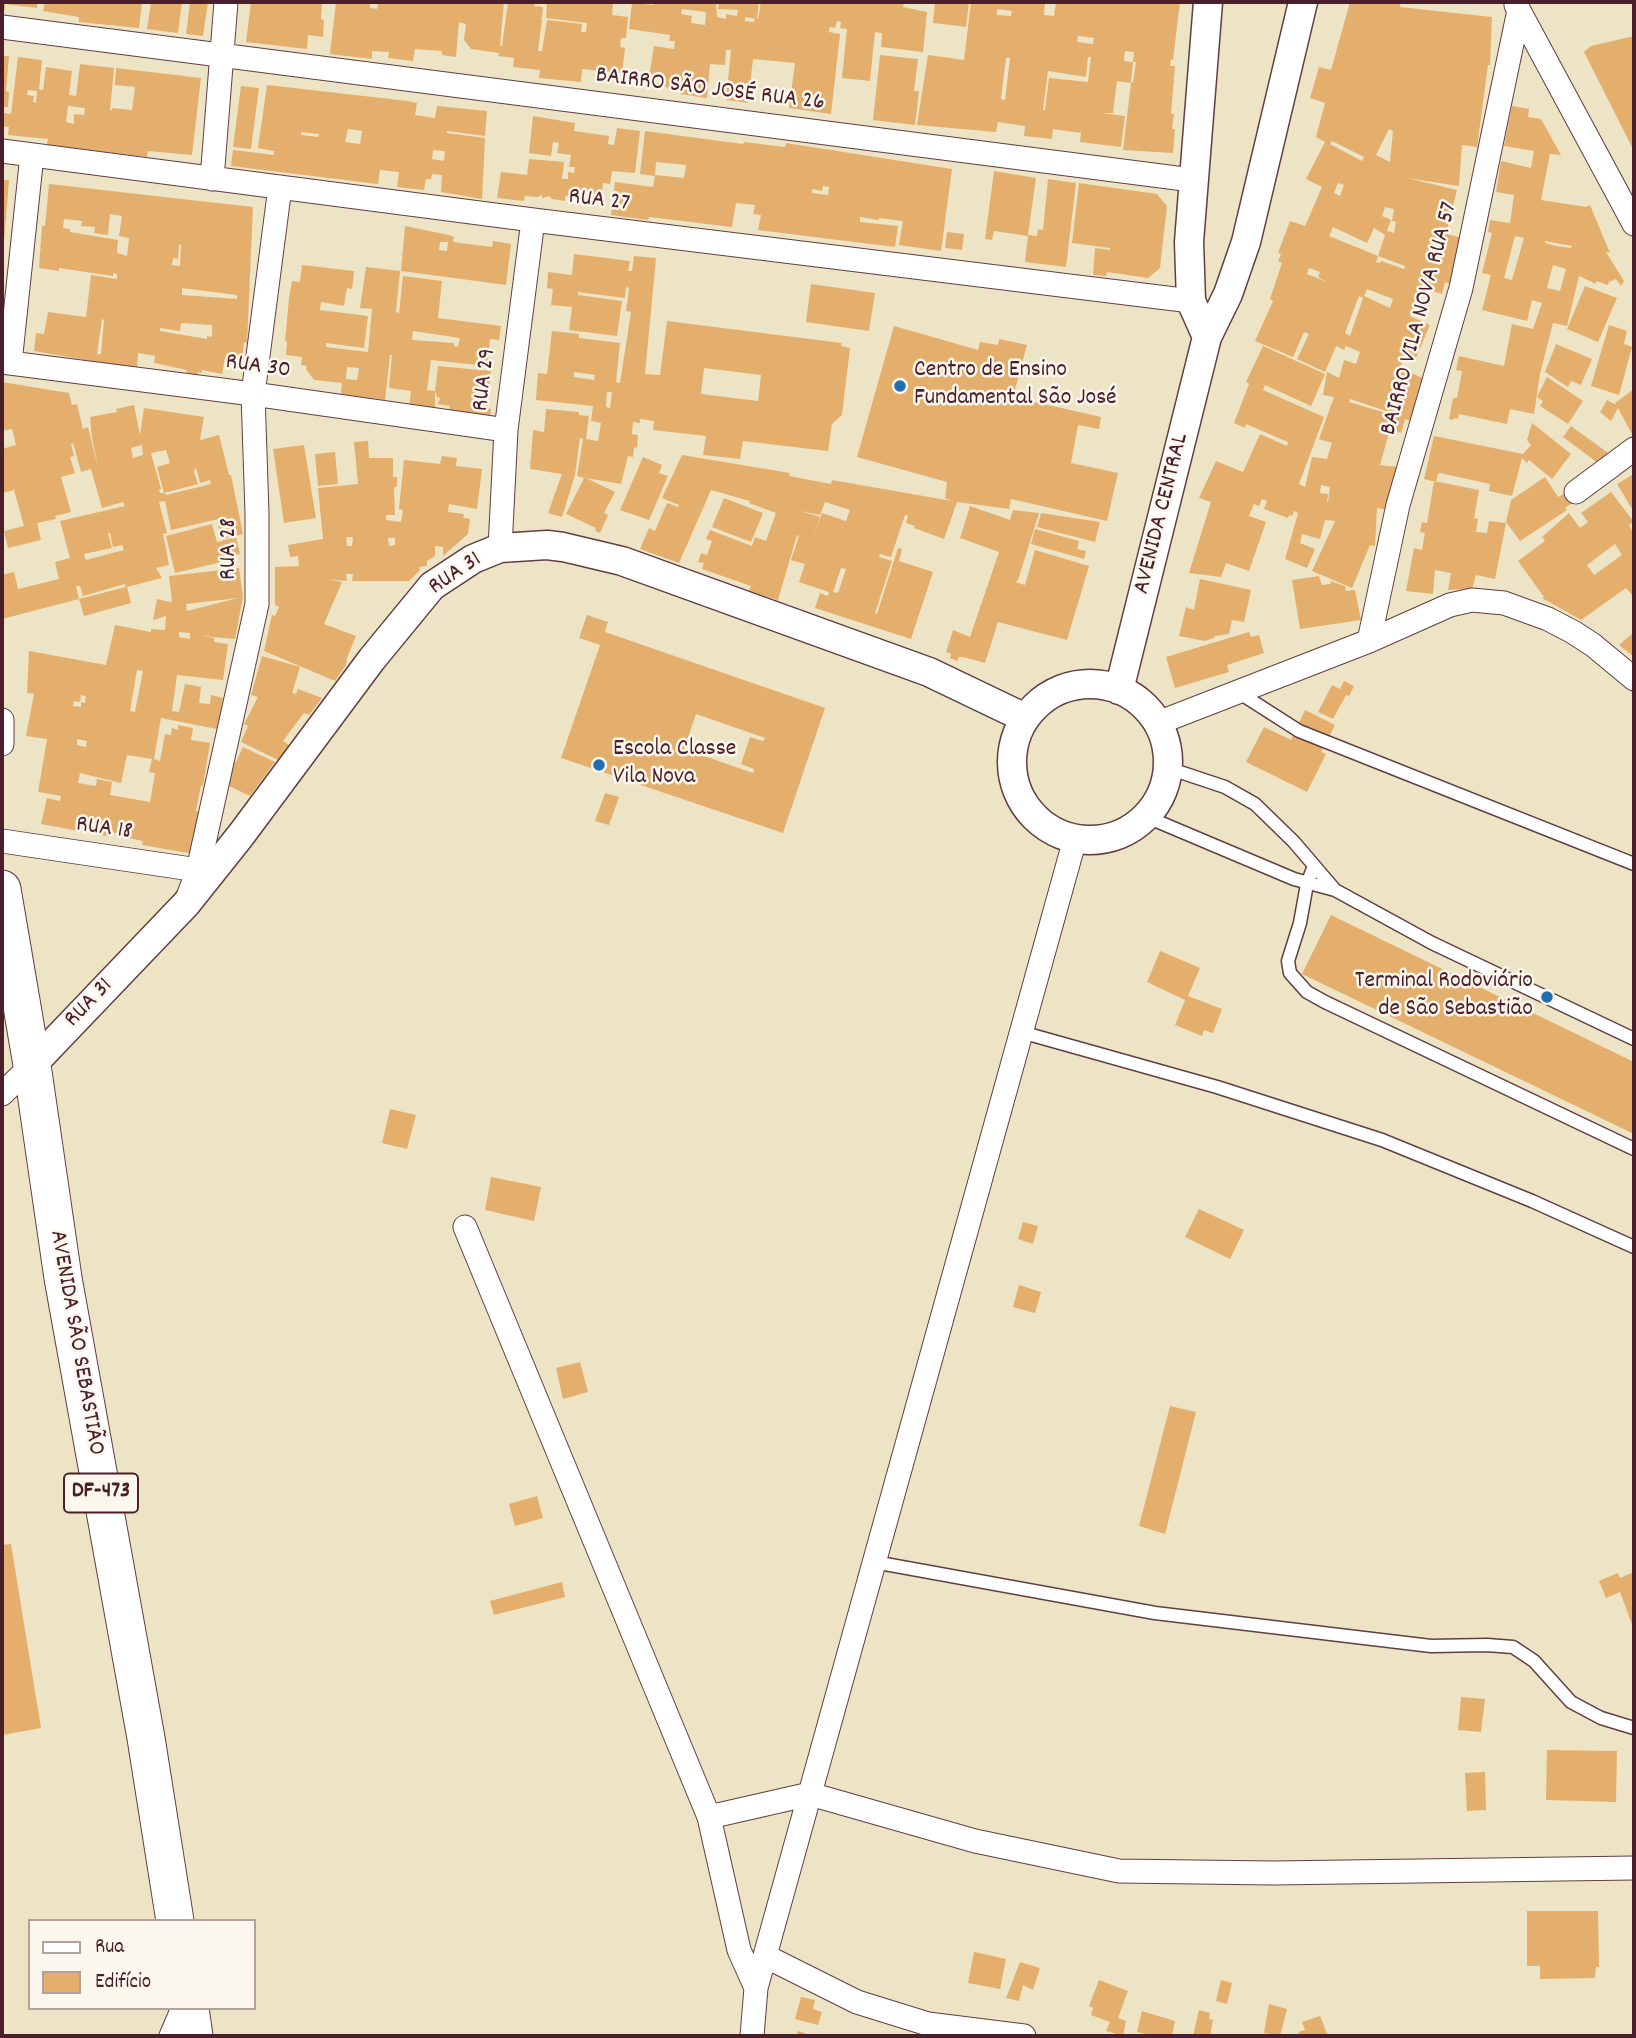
<!DOCTYPE html>
<meta charset="utf-8">
<style>
body{margin:0}
#map{position:relative;width:1636px;height:2038px;overflow:hidden;background:#ede4c5;font-family:Dekko,sans-serif}
canvas{display:block}
.frame{position:absolute;inset:0;border:4px solid #4a1f2b;pointer-events:none}
.legend{position:absolute;left:28px;top:1919px;width:228px;height:91px;box-sizing:border-box;background:#fbf7ec;border:2px solid #b4a19f;margin:0;padding:9px 12px;list-style:none;font-size:21px;color:#4a1f2b}
.legend li{display:flex;align-items:center;gap:14px;height:35px}
.legend b{width:35px;border:2px solid #b4a19f}
</style>
<div id="map">
<canvas width="1636" height="2038"></canvas>
<div class="frame"></div>
<ul class="legend">
<li><b style="height:9px;background:#fff"></b>Rua</li>
<li><b style="height:19px;background:#e4af6c"></b>Edifício</li>
</ul>
</div>
<script>
const c = document.querySelector('canvas').getContext('2d');
c.lineJoin = 'round';
function paint(path, color) {
  c.fillStyle = color;
  c.fill(path, 'evenodd');
}
function shape(rows) {
  const path = new Path2D();
  for (const r of rows) {
    if (r.length === 3) {
      path.moveTo(r[0] + r[2], r[1]);
      path.arc(r[0], r[1], r[2], 0, 2 * Math.PI);
      continue;
    }
    path.moveTo(r[0], r[1]);
    for (let i = 2; i < r.length; i += 2) path.lineTo(r[i], r[i + 1]);
  }
  return path;
}
function strokePath(path, color, width, dash) {
  c.strokeStyle = color;
  c.lineWidth = width;
  c.lineCap = dash ? 'butt' : 'round';
  c.setLineDash(dash || []);
  c.stroke(path);
}
function write(font, color, halo, rows, align = 'center') {
  c.font = font + ' Dekko,sans-serif';
  c.lineWidth = 5;
  c.setLineDash([]);
  c.textBaseline = 'middle';
  c.strokeStyle = halo;
  c.fillStyle = color;
  for (const [text, x, y, turn = 0] of rows) {
    c.save();
    c.translate(x, y);
    c.rotate((+turn || 0) * Math.PI / 180);
    c.textAlign = isNaN(turn) ? turn : align;
    if (halo) c.strokeText(text, 0, 0);
    c.fillText(text, 0, 0);
    c.restore();
  }
}
paint(shape([
 [2,2,38,2,37,8,5,4,5,10,2,9],
 [45,2,142,2,139,28,79,22,79,17,43,11],
 [151,2,182,2,178,33,147,29],
 [190,2,208,2,203,36,186,34],
 [251,2,322,4,321,19,324,20,323,37,308,35,307,49,246,42],
 [336,2,370,2,370,8,377,9,378,2,504,2,500,46,502,46,508,2,535,2,534,6,543,7,542,18,540,19,542,19,538,51,542,51,547,20,582,24,581,32,586,32,587,23,546,18,547,2,613,4,612,15,628,17,626,38,621,38,620,47,625,48,622,73,582,69,581,82,539,78,540,70,513,67,514,58,498,56,499,53,471,49,464,40,466,24,459,22,456,57,442,55,442,51,415,49,413,61,388,58,389,52,372,51,372,59,330,54],
 [654,2,716,2,717,17,726,19,726,14,737,16,738,10,718,9,719,2,759,2,757,19,745,17,745,21,754,22,755,19,758,19,761,2,904,2,903,7,927,12,923,52,881,47,882,33,875,32,870,81,842,78,847,29,840,28,841,22,837,21,835,28,830,27,829,32,840,34,831,114,789,108,795,63,753,59,748,103,726,100,731,50,726,50,725,65,710,64,707,98,680,94,681,89,665,87,666,79,649,77,654,46,674,49,675,41,669,41,670,35,629,29,632,3,654,5],
 [682,9,706,12,705,25,691,23,692,16,681,14],
 [935,2,969,2,966,27,933,23],
 [971,2,1045,2,1044,15,1054,16,1056,2,1180,2,1173,60,1171,59,1170,66,1175,66,1171,114,1174,114,1172,129,1175,129,1173,153,1123,150,1131,83,1117,81,1113,113,1101,113,1125,116,1121,147,1080,142,1081,133,1053,129,1052,139,1024,136,1025,126,998,122,996,132,917,125,928,55,964,60],
 [997,9,1012,11,1011,16,997,15],
 [1078,36,1094,38,1093,44,1077,42],
 [1125,51,1134,52,1133,62,1136,62,1133,83,1131,82,1133,62,1124,61],
 [1088,57,1091,57,1088,82,1049,78,1045,110,1043,110,1048,71,1086,77],
 [1006,58,1010,58,1005,100,1001,99],
 [1350,2,1401,2,1400,7,1492,17,1490,65,1488,65,1477,147,1462,145,1459,186,1407,178,1457,190,1446,234,1463,238,1452,285,1445,282,1442,294,1420,287,1410,316,1430,325,1415,360,1405,356,1400,368,1425,379,1411,421,1405,419,1401,433,1390,429,1380,465,1398,467,1388,510,1377,508,1375,546,1370,545,1352,588,1312,571,1335,521,1325,520,1320,539,1302,534,1300,543,1315,549,1307,568,1285,559,1298,513,1294,511,1292,516,1289,515,1288,518,1264,509,1267,501,1262,499,1259,506,1254,504,1249,516,1266,522,1249,571,1226,563,1221,577,1189,573,1211,502,1199,498,1216,461,1243,472,1260,434,1287,446,1288,442,1246,424,1245,428,1234,423,1249,384,1246,382,1263,346,1325,374,1311,406,1265,385,1263,390,1324,417,1299,484,1305,487,1312,457,1327,459,1332,443,1319,439,1334,397,1323,395,1327,372,1339,378,1344,360,1356,364,1360,352,1346,346,1344,350,1336,346,1325,372,1297,359,1309,334,1304,332,1293,357,1255,341,1273,301,1270,299,1282,263,1278,261,1281,254,1278,253,1290,221,1305,226,1322,187,1306,179,1325,142,1316,137,1325,103,1310,98,1319,67,1331,70],
 [1389,129,1393,131,1390,162,1376,155],
 [1332,141,1364,157,1362,161,1330,144],
 [1338,183,1344,185,1340,196,1334,193],
 [1385,207,1394,209,1392,221,1396,222,1394,233,1387,231,1391,220,1382,216],
 [1333,227,1367,243,1374,228,1379,231,1385,235,1378,256,1405,266,1404,269,1381,261,1380,263,1376,262,1378,256,1329,236],
 [1309,268,1320,272,1318,277,1327,282,1307,274],
 [1367,289,1393,299,1390,308,1364,296],
 [1359,296,1363,298,1350,336,1345,333],
 [1350,399,1386,411,1386,413,1349,402],
 [1321,485,1330,487,1328,502,1327,502,1328,494,1320,493],
 [1634,36,1634,151,1584,52,1591,46],
 [880,55,918,59,914,91,919,91,915,125,873,120],
 [2,56,9,56,6,91,9,92,8,107,4,107,4,113,11,114,18,57,42,60,39,89,43,90,46,67,72,71,69,95,76,96,80,64,114,68,110,110,112,110,112,108,132,110,135,87,115,85,116,68,201,78,192,155,148,151,147,157,47,145,48,139,8,135,9,127,2,126],
 [28,90,37,91,36,103,33,102,34,96,27,95],
 [68,106,85,108,84,115,74,114,74,124,66,122],
 [267,85,408,101,417,103,415,115,435,118,437,106,487,111,485,136,447,131,447,133,485,138,482,199,441,192,442,175,432,174,431,179,426,179,424,190,397,187,399,172,380,170,378,184,231,166,233,150,274,155,274,151,258,148],
 [348,129,362,131,360,144,345,142],
 [301,132,319,134,318,137,301,135],
 [433,150,445,151,444,161,432,159],
 [241,86,259,88,251,149,233,147],
 [1512,106,1529,109,1528,117,1541,119,1561,155,1550,154,1541,200,1586,207,1590,205,1610,253,1606,252,1624,281,1621,286,1616,279,1609,282,1608,285,1596,281,1596,284,1579,276,1567,326,1553,323,1540,374,1534,414,1510,409,1507,424,1459,414,1458,419,1454,418,1453,420,1449,419,1453,398,1457,398,1462,371,1456,370,1459,356,1504,366,1512,324,1533,329,1542,303,1532,300,1527,321,1482,310,1491,275,1482,273,1492,233,1488,232,1490,220,1510,223,1514,195,1496,192,1501,161,1531,168,1534,151,1504,146],
 [1515,236,1524,238,1512,280,1504,278],
 [1545,241,1572,246,1571,248,1556,246,1545,243],
 [1553,265,1566,269,1560,291,1547,288],
 [533,116,575,123,574,131,609,136,608,144,614,145,617,128,640,131,635,173,612,171,610,184,603,183,601,201,565,196,565,201,552,199,549,196,543,198,541,195,538,197,525,196,524,201,497,198,501,172,527,175,529,159,564,162,562,179,568,179,568,172,574,173,575,167,569,167,571,155,557,153,559,143,553,142,551,156,529,153],
 [645,131,743,144,744,142,785,147,786,143,952,169,941,251,899,245,903,221,879,218,879,220,860,217,860,222,898,226,895,247,758,230,761,215,753,214,755,205,736,203,732,227,649,217,648,220,611,215,615,182,653,187,655,175,684,178,686,165,656,162,655,176,640,174],
 [823,186,829,187,828,195,812,193,812,189,822,191],
 [994,171,1036,178,1028,235,1037,236,1038,229,1043,230,1048,179,1076,183,1066,267,1025,262,1028,236,994,231,992,240,985,239],
 [2,180,9,180,4,242,2,242],
 [1079,183,1157,194,1167,206,1160,268,1148,278,1107,272,1106,276,1093,275,1095,248,1110,250,1110,248,1072,243],
 [49,184,253,207,247,343,244,342,242,361,225,358,222,374,202,370,202,373,198,372,197,377,186,376,187,370,154,363,155,356,138,353,137,369,34,351,36,333,44,334,48,312,86,317,91,275,117,279,117,274,113,273,113,276,59,268,59,271,39,268,42,226,45,226],
 [110,214,122,216,119,236,129,238,127,256,117,253,118,240,70,232,70,229,63,228,64,219,82,221,81,226,95,227,94,233,108,235],
 [179,244,181,245,180,266,172,265,173,258,178,259],
 [182,288,237,295,237,299,182,295],
 [102,319,104,320,101,354,97,354],
 [181,323,212,325,212,337,207,336,207,339,160,331,160,328,180,331],
 [405,226,449,235,454,237,453,242,492,247,493,241,511,244,506,285,401,271],
 [440,242,448,242,447,251,439,250],
 [947,232,964,234,962,250,945,248],
 [574,254,630,261,628,271,632,271,634,256,656,258,645,374,660,375,667,321,842,343,841,346,850,348,842,415,832,424,828,451,743,441,740,459,703,455,706,436,653,430,654,421,640,419,640,423,633,422,632,434,638,435,637,448,634,447,633,457,628,456,621,484,586,478,615,492,604,513,608,515,600,533,595,531,596,528,566,514,584,478,577,476,583,439,580,438,575,475,562,517,548,513,562,474,530,469,533,430,544,432,546,409,579,412,579,415,589,416,586,439,598,441,601,423,591,421,593,406,536,400,538,373,547,374,552,331,579,334,579,338,620,343,616,382,620,383,631,312,626,311,629,288,626,287,625,298,578,292,578,295,622,301,617,336,569,330,572,307,551,305,553,289,547,288,548,272,572,275],
 [704,368,761,375,758,401,701,394],
 [574,372,595,375,594,380,574,377],
 [607,392,612,392,610,408,606,407],
 [302,265,354,271,352,289,347,288,344,306,321,302,320,310,368,316,364,348,326,343,326,347,368,352,372,309,360,308,366,267,400,271,396,312,399,313,403,276,442,281,438,318,501,326,499,340,490,339,487,366,431,360,427,390,435,391,438,366,491,371,487,408,491,409,489,424,448,417,450,406,438,404,440,398,437,397,435,391,435,412,409,409,411,391,389,388,392,355,390,355,385,400,362,397,361,403,340,400,342,383,314,380,306,369,307,366,301,365,302,357,286,355,287,342,285,341,289,298,292,281,300,282],
 [413,331,460,338,458,347,454,346,454,343,412,340],
 [347,367,359,368,357,380,346,379],
 [811,284,875,293,869,331,806,322],
 [1585,286,1617,298,1598,342,1567,329],
 [1609,325,1627,331,1624,344,1632,347,1619,395,1591,386],
 [894,326,978,350,980,342,998,345,999,339,1027,345,1013,397,1101,417,1099,429,1078,425,1071,463,1118,473,1107,521,1011,499,1009,509,957,502,944,539,914,528,915,526,906,523,908,516,905,515,891,557,880,554,879,557,892,561,875,613,877,614,898,548,902,549,899,561,933,572,911,639,815,608,820,593,828,596,829,592,799,582,805,564,791,560,799,536,797,535,778,600,749,591,751,586,702,569,704,563,698,562,701,553,707,555,712,541,706,539,710,530,752,546,755,537,766,541,776,513,749,503,750,501,711,490,679,563,640,549,649,528,655,531,667,503,678,507,679,505,662,498,682,455,790,473,789,476,831,484,832,480,952,501,945,498,947,482,857,457],
 [825,502,850,510,846,521,822,513,813,539,820,517,800,511,820,515],
 [841,568,846,569,838,593,833,592],
 [1556,344,1592,359,1581,385,1571,381,1568,387,1545,372],
 [1547,377,1583,401,1568,424,1540,406,1543,401,1537,397],
 [2,382,69,393,72,405,77,404,83,429,88,427,99,471,92,438,90,417,117,412,116,409,134,405,140,435,144,408,204,417,200,440,219,435,229,475,231,475,243,534,222,539,217,521,219,519,171,530,165,501,159,502,167,533,163,534,169,565,156,568,162,578,127,587,131,603,84,616,79,599,126,587,125,584,83,596,80,586,76,586,79,599,2,619,2,575,14,572,18,589,59,579,55,562,70,558,60,521,125,506,123,502,102,508,91,469,81,472,73,443,71,444,74,456,70,457,75,473,61,477,71,512,55,516,56,519,37,523,41,540,8,548,4,531,24,526,14,490,2,493,2,449,16,445,12,429,2,431],
 [142,445,143,455,133,458,131,448],
 [166,450,170,463,157,467,164,493,198,484,194,472,196,467,200,483,210,480,211,484,166,495,165,493,160,493,159,490,161,489,151,453],
 [108,533,110,533,113,547,122,545,124,550,86,560,84,554,112,548],
 [1634,389,1634,438,1618,408,1611,421,1600,412,1607,400,1616,405,1615,403],
 [1532,423,1571,454,1552,479,1529,460,1527,463,1522,458,1512,496,1489,491,1490,484,1440,473,1438,474,1436,482,1424,479,1434,436,1523,454,1531,445,1527,440],
 [1571,426,1611,455,1602,466,1563,437],
 [368,441,369,458,393,458,393,477,397,477,397,487,394,487,395,515,386,515,386,520,401,522,403,510,399,509,404,460,440,464,442,456,457,458,456,466,482,469,477,509,449,504,448,512,464,514,463,518,470,519,468,534,443,556,443,547,435,546,435,556,427,561,427,566,419,567,420,570,409,581,352,581,353,574,346,574,347,581,327,579,342,582,324,624,356,636,347,658,346,665,335,681,264,651,272,615,275,616,279,607,275,605,275,567,299,566,298,556,290,557,288,545,323,539,318,488,358,484,354,442],
 [346,537,353,537,352,546,347,546],
 [388,538,395,538,395,545,389,546],
 [304,445,316,518,284,523,273,449],
 [335,452,338,484,318,486,315,454],
 [643,457,662,465,659,473,668,476,649,520,620,510],
 [1632,475,1634,478,1634,512,1617,484],
 [1545,477,1558,497,1565,493,1574,502,1565,508,1567,510,1520,541,1506,522,1511,500],
 [1434,481,1479,490,1474,518,1478,519,1476,532,1487,533,1489,521,1506,523,1495,579,1476,575,1472,589,1448,590,1451,573,1435,570,1433,594,1406,591,1414,548,1422,550,1425,533,1420,532,1422,522,1427,523],
 [1611,492,1634,522,1629,525,1634,535,1634,597,1626,588,1581,620,1542,598,1544,597,1518,561,1545,541,1542,537,1569,513,1580,528,1588,522,1581,513],
 [1615,544,1622,555,1594,575,1587,565],
 [724,498,763,513,751,542,712,527],
 [970,506,1010,520,1013,510,1039,513,1018,580,1015,582,1025,585,1035,550,1089,566,1067,640,998,622,985,663,963,657,959,657,957,661,950,658,951,654,946,652,953,630,970,637,999,552,960,538],
 [1041,513,1100,522,1095,542,1037,527],
 [212,524,217,542,236,537,240,554,221,558,222,562,175,573,166,536],
 [1035,529,1079,541,1077,549,1086,551,1084,559,1031,544],
 [239,568,243,597,235,639,201,636,214,638,214,642,228,644,223,680,177,675,172,711,179,712,185,684,201,687,199,703,210,704,211,695,223,698,217,729,161,718,154,759,160,761,165,734,171,735,172,728,178,730,178,725,193,728,191,740,210,743,203,786,201,785,196,811,202,812,194,854,142,845,143,841,118,836,118,834,112,832,111,837,41,824,47,798,60,801,61,796,38,792,47,739,26,736,34,694,27,693,29,651,106,665,115,625,151,632,151,629,165,630,166,616,153,620,157,599,170,602,172,601,169,576],
 [238,598,187,611,186,604],
 [179,632,190,633,190,639,179,637],
 [137,670,143,671,135,712,130,711],
 [81,695,86,696,85,703,81,702,81,707,73,706,74,701,80,702],
 [77,739,87,741,86,747,77,745],
 [127,755,152,759,149,772,155,773,150,802,110,795,112,782,97,779,96,786,78,783,80,773,121,783],
 [1319,576,1322,585,1331,584,1330,581,1345,586,1346,591,1355,590,1361,620,1300,629,1292,580],
 [1200,579,1251,590,1244,622,1232,620,1229,634,1215,636,1214,638,1205,641,1179,636,1186,607,1194,610],
 [587,615,608,622,605,632,825,708,783,833,561,758,600,645,579,638],
 [696,714,765,738,763,741,750,737,741,764,754,769,753,773,684,749],
 [1249,632,1251,637,1259,635,1264,653,1227,665,1229,672,1175,688,1166,657],
 [1634,632,1634,657,1619,645],
 [262,656,300,667,292,693,296,694,298,689,322,698,309,715,304,713,283,741,289,745,278,760,241,742,248,726,244,724,258,697,251,695],
 [1344,681,1354,686,1349,696,1346,695,1333,719,1318,712,1332,685,1340,689],
 [1305,710,1335,725,1321,752,1326,754,1307,792,1246,762,1264,727,1291,740],
 [243,747,275,762,250,796,227,785,233,761,236,762],
 [605,793,619,797,609,825,595,821],
 [1331,915,1634,1062,1634,1134,1302,974],
 [1160,951,1200,968,1188,996,1222,1009,1213,1033,1204,1030,1202,1036,1175,1025,1185,1000,1147,982],
 [390,1109,416,1115,407,1149,382,1143],
 [491,1177,541,1187,534,1221,485,1210],
 [1199,1209,1244,1230,1230,1259,1185,1237],
 [1023,1222,1038,1226,1033,1244,1018,1239],
 [1019,1285,1041,1292,1035,1313,1013,1307],
 [580,1362,588,1392,563,1399,556,1368],
 [1170,1406,1196,1412,1165,1534,1139,1526],
 [537,1496,543,1518,515,1526,509,1504],
 [11,1544,41,1728,2,1735,2,1545],
 [1634,1572,1634,1630,1620,1592,1606,1598,1599,1581,1618,1573,1620,1578],
 [562,1582,565,1597,494,1615,490,1601],
 [1461,1697,1485,1699,1481,1732,1458,1730],
 [1547,1750,1617,1751,1616,1802,1546,1800],
 [1485,1772,1486,1810,1467,1811,1465,1773],
 [1527,1911,1598,1911,1599,1967,1596,1967,1595,1978,1540,1979,1540,1966,1527,1966],
 [974,1952,1006,1959,1000,1989,968,1983],
 [1020,1962,1040,1968,1033,1990,1023,1985,1019,2001,1006,1998],
 [1099,1980,1128,1991,1118,2018,1126,2021,1123,2036,1106,2031,1110,2022,1091,2015,1093,2008,1089,2006],
 [1221,1980,1232,1983,1227,2004,1216,2001],
 [801,1997,815,2000,813,2009,822,2012,818,2025,795,2019],
 [1269,2004,1287,2009,1280,2036,1264,2033],
 [1199,2010,1210,2013,1209,2019,1213,2020,1210,2036,1193,2036],
 [1142,2011,1175,2021,1172,2036,1155,2036,1137,2032],
 [1320,2016,1328,2036,1300,2036,1298,2032,1305,2030,1302,2022],
 [798,2031,813,2036,796,2036]
]), '#e4af6c');
const service = shape([
 [1238,692,1299,731,1634,864],
 [1168,768,1225,787,1255,804,1294,842,1335,890],
 [1147,817,1294,879,1335,890,1432,943,1634,1039],
 [1314,866,1307,884,1300,923,1288,961,1290,973,1307,992,1325,1002,1634,1149],
 [1021,1032,1217,1087,1382,1140,1532,1201,1634,1247],
 [874,1562,1155,1613,1431,1646,1487,1645,1513,1647,1534,1661,1571,1702,1601,1718,1634,1728]
]);
const minor = shape([
 [1516,5,1634,224],
 [2,27,1192,180],
 [2,151,533,220,1191,301],
 [212,179,226,2],
 [2,362,253,394,506,430],
 [10,363,32,155],
 [1576,492,1634,449],
 [500,548,506,430,533,220],
 [1369,641,1398,505,1461,288,1519,10],
 [2,720,2,744],
 [1158,723,1369,641,1450,605,1472,600,1504,603,1548,619,1573,632,1593,645,1634,679],
 [2,841,198,870],
 [189,894,198,870,257,604,257,513,253,394,280,187],
 [2,1094,32,1065],
 [465,1227,709,1817,739,1950,756,1988],
 [709,1817,810,1794,975,1841,1119,1871,1273,1873,1634,1868],
 [765,1956,857,2002,928,2024,1024,2036],
 [171,2036,183,2008],
 [752,2036,756,1988,1075,839]
]);
const tertiary = shape([
 [1207,337,1191,301,1189,242,1208,2],
 [1090,762,78],
 [1119,690,1207,337,1228,294,1246,242,1303,2],
 [32,1065,186,904,241,835,372,659,432,586,473,559,500,548,547,545,563,547,622,561,929,672,1025,718]
]);
const primary = shape([
 [2,889,32,1065,63,1278,146,1738,175,1921],
 [190,2008,194,2036]
]);
strokePath(service, '#623d42', 15);
strokePath(minor, '#623d42', 25);
strokePath(tertiary, '#623d42', 31);
strokePath(primary, '#623d42', 39);
strokePath(service, '#fff', 12);
strokePath(minor, '#fff', 23);
strokePath(tertiary, '#fff', 28);
strokePath(primary, '#fff', 37);
for (const [x, y, r, color] of [
 [900,386,7,"#1f6fb2"],
 [599,765,7,"#1f6fb2"],
 [1547,997,7,"#1f6fb2"]
]) {
  const dot = new Path2D();
  dot.arc(x, y, r, 0, 2 * Math.PI);
  c.fillStyle = color;
  c.fill(dot);
  strokePath(dot, '#fbf7ec', 2.5);
}
for (const [x, y, w] of [
 [101,1493,74]
]) {
  const box = new Path2D();
  box.roundRect(x - w / 2, y - 19.5, w, 39, 5);
  c.fillStyle = '#fbf7ec';
  c.fill(box);
  strokePath(box, '#4a1f2b', 2);
}
write('bold 23px', '#4a1f2b', null, [
 ["DF-473",101,1493]
]);
write('24px', '#4a1f2b', '#fbf7ec', [
 ["BAIRRO SÃO JOSÉ RUA 26",710,91,7],
 ["RUA 27",599,202,7],
 ["BAIRRO VILA NOVA RUA 57",1421,319,-75],
 ["RUA 30",258,368,8],
 ["RUA 29",486,380,-83],
 ["AVENIDA CENTRAL",1163,514,-76],
 ["RUA 28",231,549,-90],
 ["RUA 31",456,575,-34],
 ["RUA 18",104,830,8],
 ["RUA 31",90,1004,-46],
 ["AVENIDA SÃO SEBASTIÃO",75,1343,80]
]);
write('24px', '#4a1f2b', '#fbf7ec', [
 ["Centro de Ensino",914,372],
 ["Fundamental São José",914,400],
 ["Escola Classe",613,751],
 ["Vila Nova",613,779],
 ["Terminal Rodoviário",1533,983,"right"],
 ["de São Sebastião",1533,1011,"right"]
], 'left');
</script>
